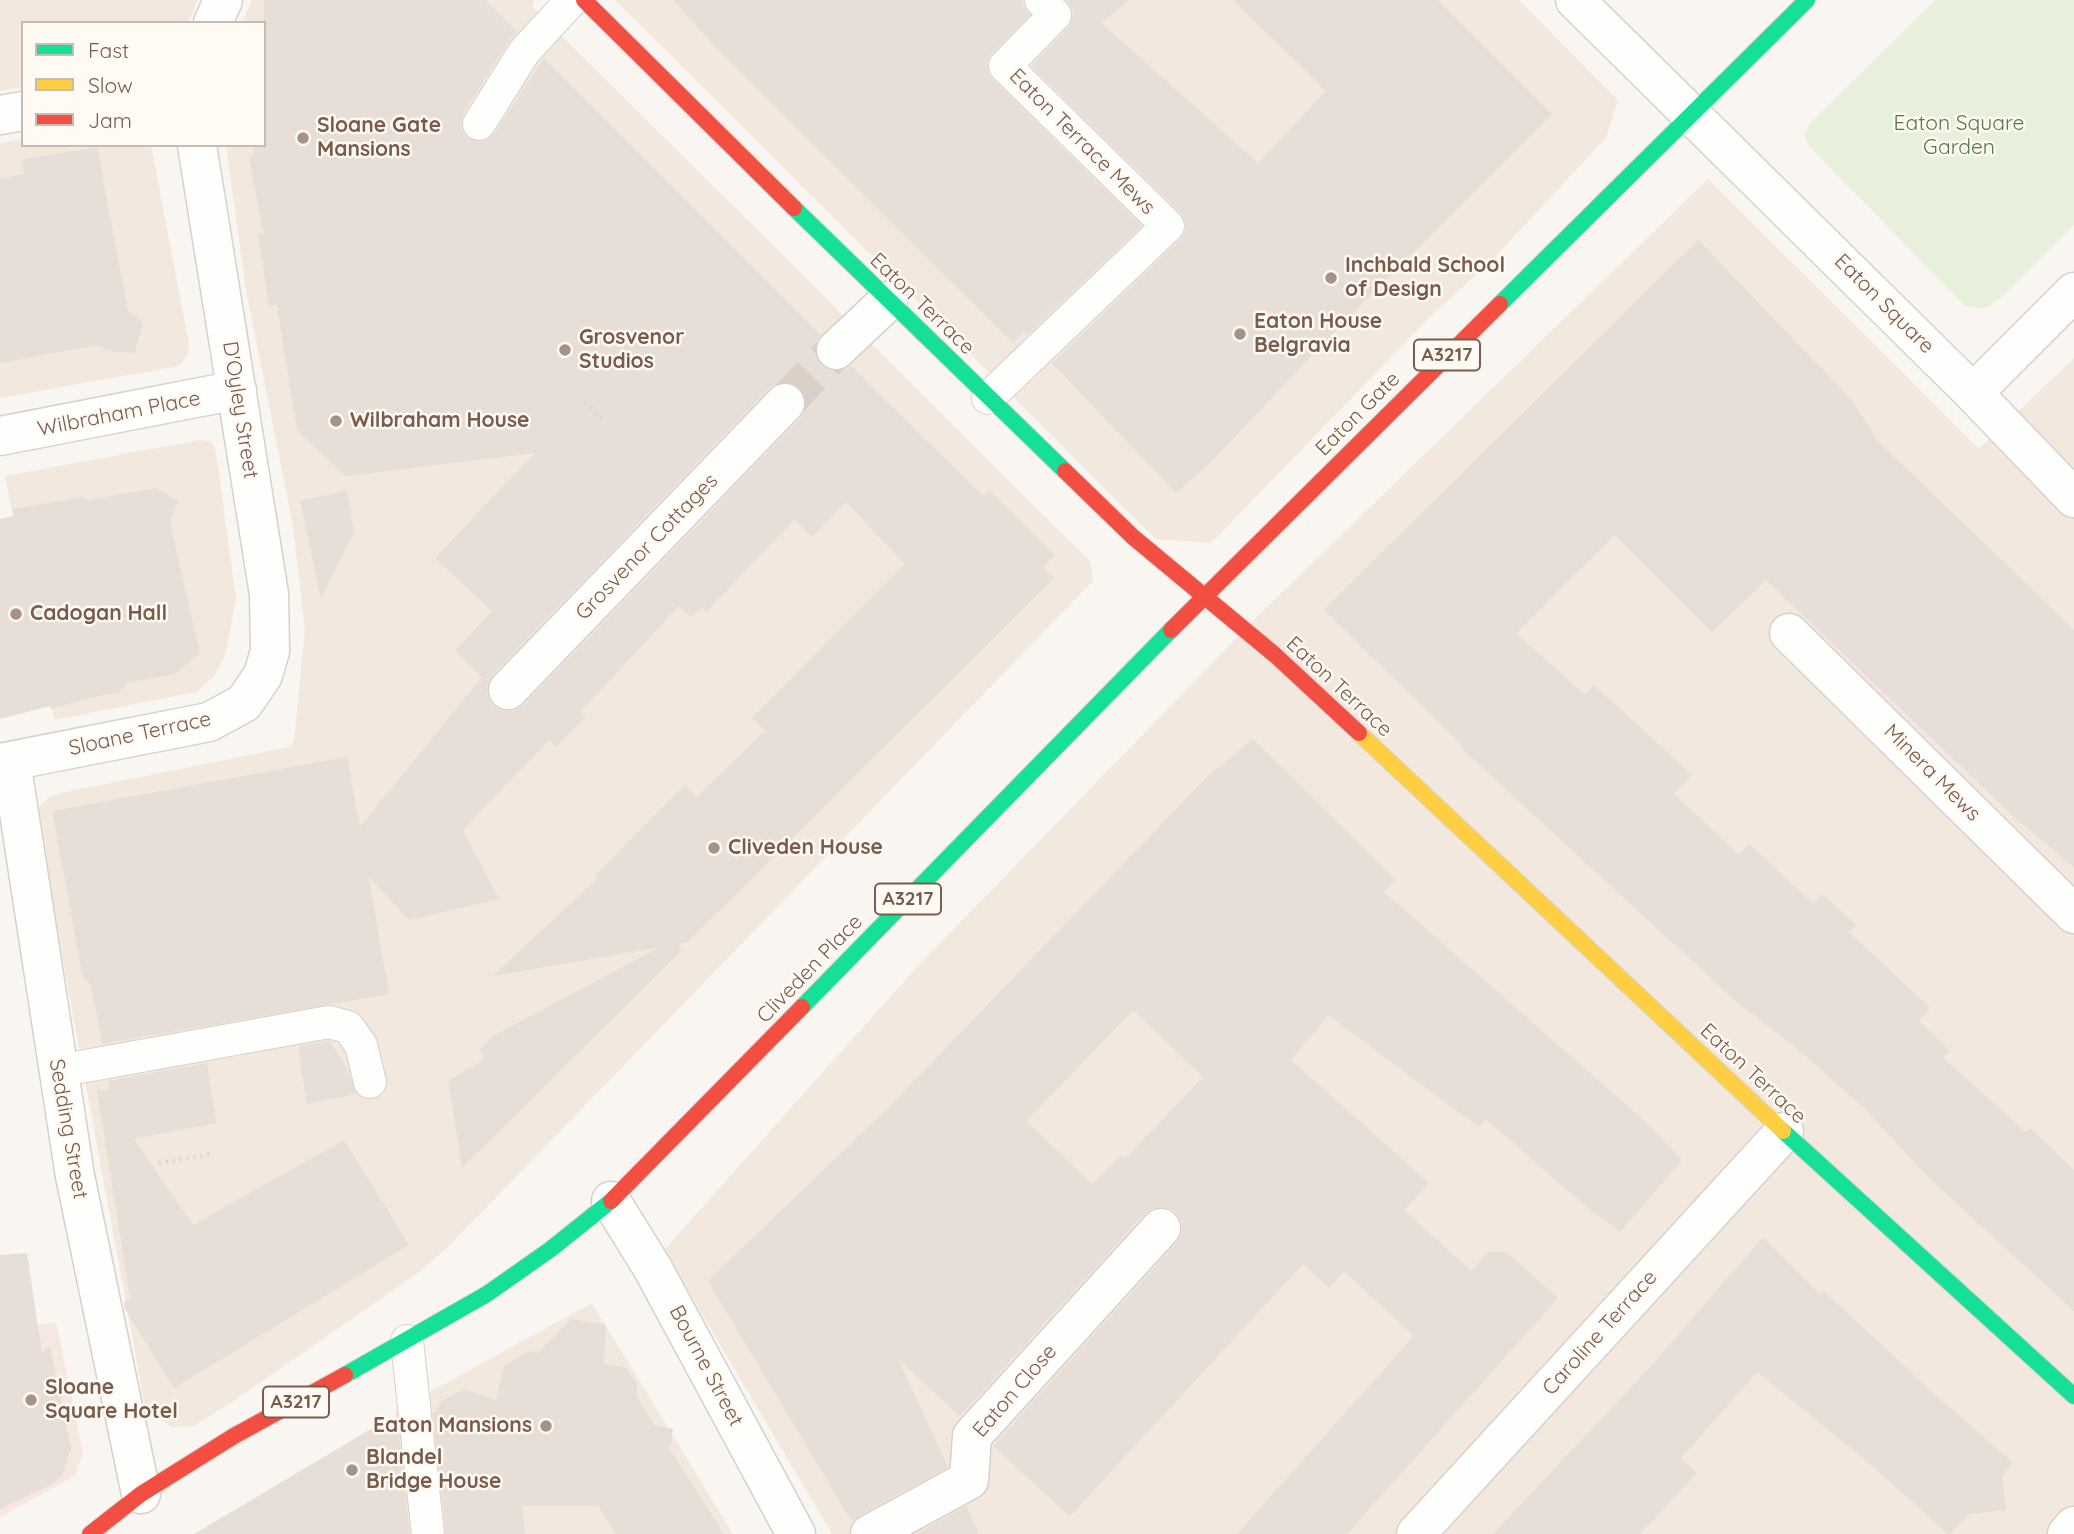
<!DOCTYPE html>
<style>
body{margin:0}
#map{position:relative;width:2074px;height:1534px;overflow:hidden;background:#f9f5f0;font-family:Quicksand,sans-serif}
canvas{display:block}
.legend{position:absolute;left:21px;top:21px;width:245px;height:126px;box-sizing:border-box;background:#fffaf3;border:2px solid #cabbb1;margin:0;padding:9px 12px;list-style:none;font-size:21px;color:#7a5c4d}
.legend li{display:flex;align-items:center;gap:14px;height:35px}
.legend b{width:35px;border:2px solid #cabbb1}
</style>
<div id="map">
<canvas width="2074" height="1534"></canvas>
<ul class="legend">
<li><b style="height:9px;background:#16e098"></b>Fast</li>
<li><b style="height:9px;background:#ffcf43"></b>Slow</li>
<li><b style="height:9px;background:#f24e42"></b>Jam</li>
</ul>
</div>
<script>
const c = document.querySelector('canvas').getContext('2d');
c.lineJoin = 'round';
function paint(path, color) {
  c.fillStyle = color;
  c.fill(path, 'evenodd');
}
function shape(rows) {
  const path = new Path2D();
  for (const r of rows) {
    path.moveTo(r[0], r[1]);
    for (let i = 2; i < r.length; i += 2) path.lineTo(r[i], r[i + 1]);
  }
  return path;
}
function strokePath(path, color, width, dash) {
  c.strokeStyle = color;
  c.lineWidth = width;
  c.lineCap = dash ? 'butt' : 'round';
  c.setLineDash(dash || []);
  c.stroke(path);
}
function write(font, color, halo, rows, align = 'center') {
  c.font = font + ' Quicksand,sans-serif';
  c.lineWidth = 5;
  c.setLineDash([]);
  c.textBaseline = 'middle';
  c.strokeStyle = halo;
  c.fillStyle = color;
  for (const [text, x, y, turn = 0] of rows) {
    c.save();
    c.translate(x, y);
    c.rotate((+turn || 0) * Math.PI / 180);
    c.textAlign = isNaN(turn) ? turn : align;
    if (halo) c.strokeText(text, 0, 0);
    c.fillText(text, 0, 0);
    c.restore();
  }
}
paint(shape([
 [0,0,198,0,188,23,23,23,23,87,0,91],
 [252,0,534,0,532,6,1090,561,1093,581,446,1249,415,1275,235,1400,194,1426,172,1427,150,1412,144,1403,142,1390,36,814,41,805,48,798,61,793,289,747,294,742,305,630,293,526,246,290,226,145,264,145,264,23,242,23],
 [615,0,1519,0,1618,100,1606,138,1493,259,1431,316,1211,543,1156,539],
 [23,139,23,145,151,145,189,344,188,354,179,366,0,398,0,143],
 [1708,179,1979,449,2074,358,2074,1534,832,1534,664,1250,916,968,1259,615],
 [200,440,212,442,216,453,236,599,225,656,214,676,196,692,54,720,5,476],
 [592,1303,733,1534,409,1534,395,1411]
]), '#f2e8de');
paint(shape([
 [56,1322,83,1453,75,1476,0,1517,0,1333]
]), '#f6e8e1');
paint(shape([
 [1935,0,2074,0,2074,225,2002,297,1986,308,1965,306,1809,146,1804,135,1811,123]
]), '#e7f0db');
paint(shape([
 [264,0,485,0,517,32,508,42,463,114,461,124,463,133,469,139,479,142,487,140,494,134,544,58,821,335,815,343,815,354,821,365,830,371,840,371,851,366,983,496,989,490,1055,555,1043,567,1054,578,688,942,678,944,682,950,462,1168,448,1081,484,1060,480,1049,493,1036,660,947,493,976,600,876,594,877,685,785,697,797,765,731,752,718,905,564,846,502,812,537,794,520,706,612,702,607,691,617,679,606,580,712,586,717,556,747,549,740,463,830,499,899,409,920,369,877,389,994,102,1044,91,984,83,978,52,811,347,757,360,827,482,677,455,651,492,611,435,558,535,453,346,476,297,431,277,305,269,306,258,234,263,233,249,156,254,155,253,145,264,145],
 [778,382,790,382,801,388,806,396,806,408,801,418,524,705,513,711,503,711,493,706,487,695,487,684,492,675,769,388],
 [673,0,1023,0,1023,5,1030,15,991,54,987,62,988,72,992,79,1142,226,1027,335,1024,332,1013,343,720,52],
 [1066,0,1129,0,1101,23,1258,163,1326,91,1233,0,1438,0,1552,114,1338,328,1214,459,1176,493,1052,363,1181,239,1186,230,1185,221,1181,213,1031,66,1068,28,1072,20,1073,10],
 [97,147,128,311,143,323,135,353,107,351,98,345,0,363,0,179,24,174,21,160],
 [1698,240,1851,399,1878,441,2074,630,2074,867,2014,817,1766,580,1712,632,1615,535,1516,633,1585,695,1594,685,1692,775,1674,794,1739,855,1749,844,1813,903,1822,894,1856,925,1849,932,1930,1008,1919,1021,1950,1051,1943,1058,2026,1132,2030,1128,2074,1170,2074,1311,1930,1179,1866,1110,1799,1050,1738,1003,1460,747,1462,745,1324,610],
 [156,488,178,501,170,523,200,653,175,674,127,683,118,693,92,697,51,709,50,706,0,719,0,519,14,516,12,509,82,497,89,500],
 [347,490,354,532,321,599,300,501],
 [1253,739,1396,880,1384,892,1649,1125,1682,1160,1620,1232,1582,1203,1486,1119,1479,1127,1328,1015,1291,1060,1429,1183,1404,1210,1471,1271,1488,1252,1506,1252,1558,1298,1347,1534,1237,1534,1414,1336,1344,1271,1329,1288,1303,1264,1070,1516,993,1446,1177,1243,1182,1232,1182,1221,1175,1211,1165,1207,1154,1207,1145,1213,960,1416,898,1359,948,1467,860,1515,852,1522,708,1281,888,1108,1207,777],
 [1133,1010,1203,1077,1125,1159,1121,1155,1092,1184,1026,1121],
 [330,1041,348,1071,356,1094,307,1104,298,1046],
 [207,1063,216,1123,134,1139,193,1225,344,1140,409,1245,174,1388,125,1309,124,1302,130,1298,96,1084,100,1091,109,1089,108,1081],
 [1763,1237,1821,1295,1824,1291,1931,1391,2013,1463,2002,1477,2006,1510,1969,1514,1950,1534,1948,1534,1868,1462,1757,1372,1681,1458,1697,1473,1640,1534,1493,1534,1652,1365],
 [27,1253,42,1353,50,1347,71,1448,62,1476,50,1485,0,1509,0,1255],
 [571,1319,606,1325,604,1364,626,1368,637,1385,637,1397,654,1425,673,1429,670,1449,724,1534,616,1534,598,1506,522,1506,525,1534,446,1534,433,1413,437,1411,440,1402,464,1389,496,1400,504,1366,529,1351,538,1353],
 [376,1426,398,1426,410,1534,194,1534],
 [966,1506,979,1534,916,1534]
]), '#e6ded7');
strokePath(shape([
 [785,403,836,350]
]), '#d9cfc7', 38, [38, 19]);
const lane = shape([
 [479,124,524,52,572,0],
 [988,398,1168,226,1005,66,1055,15,1041,0],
 [58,1071,329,1022,348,1027,361,1045,370,1082],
 [407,1341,428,1534]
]);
const street = shape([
 [1575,0,1973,393,2074,498],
 [213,23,223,0],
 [0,115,23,111],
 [836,350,888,301],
 [1973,393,2074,292],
 [0,436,237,390],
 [1789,633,2074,914],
 [508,690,785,403],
 [11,761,75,1176,141,1494],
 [0,763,209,722,244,703,263,675,270,651,269,594,197,145],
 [611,1201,653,1269,796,1534],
 [870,1534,969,1480,972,1436,1161,1228],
 [1416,1534,1784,1132],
 [2067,1534,2074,1526]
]);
const fast = shape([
 [794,208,1065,471],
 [1500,304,1807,0],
 [802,1007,1171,630],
 [1783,1131,2074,1396],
 [345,1375,487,1294,551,1249,611,1201]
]);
const slow = shape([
 [1359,733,1783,1131]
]);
const jam = shape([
 [584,0,794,208],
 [1065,471,1133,537,1275,655,1359,733],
 [1171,630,1500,304],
 [611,1201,802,1007],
 [90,1534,141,1494,234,1436,345,1375]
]);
strokePath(lane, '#d7d1cb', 34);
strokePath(street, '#d7d1cb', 41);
strokePath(fast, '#d9d2cb', 18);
strokePath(slow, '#d9d2cb', 18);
strokePath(jam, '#d9d2cb', 18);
strokePath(shape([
 [585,403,602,418],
 [159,1163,212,1154]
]), '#dcd5d0', 4.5, [2, 5]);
strokePath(lane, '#fefefd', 32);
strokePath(street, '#fefefd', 38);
strokePath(fast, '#16e098', 16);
strokePath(slow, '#ffcf43', 16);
strokePath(jam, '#f24e42', 16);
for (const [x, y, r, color] of [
 [303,138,7,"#a69286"],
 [1331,278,7,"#a69286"],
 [1240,334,7,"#a69286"],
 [565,350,7,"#a69286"],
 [336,421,7,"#a69286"],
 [16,614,7,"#a69286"],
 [714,848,7,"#a69286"],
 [31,1400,7,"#a69286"],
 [546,1426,7,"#a69286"],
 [352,1470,7,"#a69286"]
]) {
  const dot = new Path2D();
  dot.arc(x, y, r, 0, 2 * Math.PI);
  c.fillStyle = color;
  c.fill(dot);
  strokePath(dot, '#fffaf3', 2.5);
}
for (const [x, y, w] of [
 [1447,355,66],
 [908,899,66],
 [296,1402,66]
]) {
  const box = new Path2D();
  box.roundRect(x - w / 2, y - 15.5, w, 31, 5);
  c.fillStyle = '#fffaf3';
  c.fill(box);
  strokePath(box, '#7a5c4d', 2);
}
write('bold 19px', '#7a5c4d', null, [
 ["A3217",1447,355],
 ["A3217",908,899],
 ["A3217",296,1402]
]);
write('21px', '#537a41', '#fffaf3', [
 ["Eaton Square",1959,124],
 ["Garden",1959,148]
]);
write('bold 21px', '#7a5c4d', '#fffaf3', [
 ["Sloane Gate",317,126],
 ["Mansions",317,150],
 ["Inchbald School",1345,266],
 ["of Design",1345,290],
 ["Eaton House",1254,322],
 ["Belgravia",1254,346],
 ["Grosvenor",579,338],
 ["Studios",579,362],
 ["Wilbraham House",350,421],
 ["Cadogan Hall",30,614],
 ["Cliveden House",728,848],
 ["Sloane",45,1388],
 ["Square Hotel",45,1412],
 ["Eaton Mansions",532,1426,"right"],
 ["Blandel",366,1458],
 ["Bridge House",366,1482]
], 'left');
write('21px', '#7a5c4d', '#fffaf3', [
 ["Eaton Terrace Mews",1082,142,45],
 ["Eaton Terrace",922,304,44],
 ["Eaton Square",1884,304,45],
 ["D'Oyley Street",240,410,81],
 ["Wilbraham Place",119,414,-11],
 ["Eaton Gate",1358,414,-45],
 ["Grosvenor Cottages",647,547,-46],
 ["Eaton Terrace",1339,687,43],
 ["Sloane Terrace",140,734,-12],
 ["Minera Mews",1932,773,45],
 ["Cliveden Place",810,969,-46],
 ["Eaton Terrace",1753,1074,43],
 ["Sedding Street",68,1129,80],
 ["Caroline Terrace",1600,1333,-48],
 ["Bourne Street",706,1366,62],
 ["Eaton Close",1015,1391,-49]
]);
</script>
